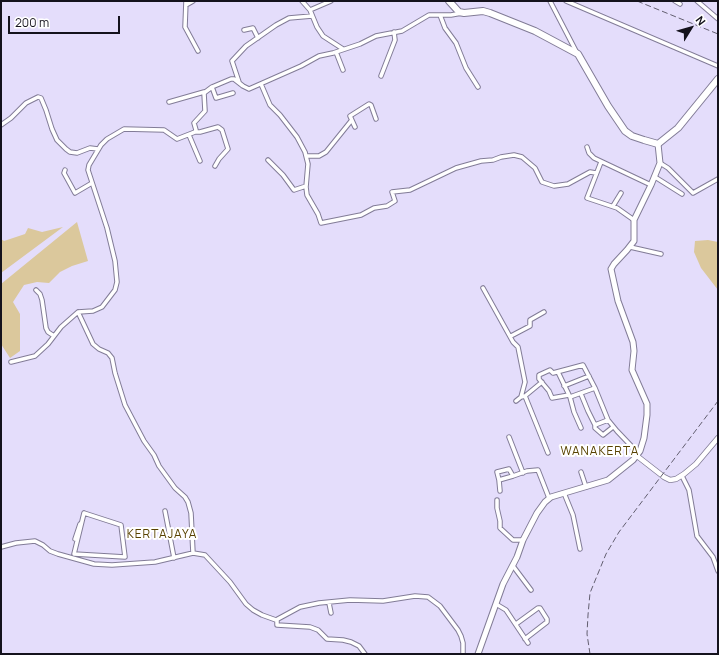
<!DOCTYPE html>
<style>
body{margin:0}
#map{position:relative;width:719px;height:655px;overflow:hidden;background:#e4ddfb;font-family:Manrope,sans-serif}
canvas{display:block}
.frame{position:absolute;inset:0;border:2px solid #14121c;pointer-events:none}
.north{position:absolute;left:671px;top:8px;width:40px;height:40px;-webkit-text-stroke:3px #fff;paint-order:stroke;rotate:53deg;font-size:11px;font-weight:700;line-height:16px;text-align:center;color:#14121c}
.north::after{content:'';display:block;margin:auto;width:14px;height:18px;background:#14121c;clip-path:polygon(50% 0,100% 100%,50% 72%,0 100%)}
.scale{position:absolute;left:8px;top:16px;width:112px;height:18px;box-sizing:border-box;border:2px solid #14121c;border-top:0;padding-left:5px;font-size:12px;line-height:14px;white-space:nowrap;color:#14121c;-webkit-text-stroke:3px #fff;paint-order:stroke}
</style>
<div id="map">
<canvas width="719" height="655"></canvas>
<div class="frame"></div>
<div class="north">N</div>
<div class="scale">200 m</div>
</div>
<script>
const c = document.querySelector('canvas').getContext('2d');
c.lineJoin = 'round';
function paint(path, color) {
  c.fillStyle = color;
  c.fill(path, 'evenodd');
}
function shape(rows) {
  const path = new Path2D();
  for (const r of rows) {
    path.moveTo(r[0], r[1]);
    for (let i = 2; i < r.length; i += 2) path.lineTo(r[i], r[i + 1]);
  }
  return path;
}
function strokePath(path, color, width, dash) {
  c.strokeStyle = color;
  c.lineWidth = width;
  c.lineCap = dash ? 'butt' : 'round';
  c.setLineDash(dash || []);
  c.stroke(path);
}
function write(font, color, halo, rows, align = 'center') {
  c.font = font + ' Manrope,sans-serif';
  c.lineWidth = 4;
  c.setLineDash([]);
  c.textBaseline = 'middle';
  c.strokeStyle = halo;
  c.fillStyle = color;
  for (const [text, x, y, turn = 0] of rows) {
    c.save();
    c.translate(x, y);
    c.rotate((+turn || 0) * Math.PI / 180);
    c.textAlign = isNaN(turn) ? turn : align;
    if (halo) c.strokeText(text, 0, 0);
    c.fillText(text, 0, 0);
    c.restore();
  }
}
paint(shape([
 [77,222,88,261,72,266,60,272,49,283,37,282,24,285,13,302,20,314,20,351,10,358,1,344,1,284],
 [63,227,1,273,1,239,4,241,25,234,28,228,42,232],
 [708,240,718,242,718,290,701,268,694,252,695,241]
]), '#dbc89c');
const minor = shape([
 [186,1,185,27,198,51],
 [302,1,310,10,317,27,323,36,343,49],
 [550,1,577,53],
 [566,1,718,66],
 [675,1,680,4],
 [697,1,718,19],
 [186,5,193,1],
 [310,10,331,1],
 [440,15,445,28,456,43,466,68,478,87],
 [244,30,253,28,258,38],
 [336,52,343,70],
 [381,76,395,40,394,32],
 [239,82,232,61,246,46,276,25,289,18,312,16],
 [261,84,270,105,280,115,297,137,305,152,308,164,306,187,307,195,318,214,321,223,361,215,374,208,387,206,395,201,392,192,410,190,456,168,481,161,493,160,501,157,514,155,522,157,535,168,542,182,554,186,568,184,590,172,596,173],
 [212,87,216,98,233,93],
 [169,102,204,92],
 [1,125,11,118,26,103,38,97,41,98,46,110,52,129,57,140,66,149,70,152,77,153,90,148,98,149],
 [355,127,350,116,369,104,371,105,376,119],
 [196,132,200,132,218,127,222,130,228,149,219,159,215,166],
 [189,135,200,161],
 [587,147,589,153,594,158,651,185],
 [307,156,319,156,326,152,351,121],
 [268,160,283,175,294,190,306,186],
 [601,162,587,198,617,208,634,220],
 [660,163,668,168,693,193,718,179],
 [65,170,64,173,75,193,92,183],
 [655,177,682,194],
 [613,206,621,193],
 [630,247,661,254],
 [483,288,513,342,518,347,525,382,521,397,525,396],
 [36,290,40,294,42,300,46,328,48,332,54,336],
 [511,336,530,326,530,320,544,312],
 [11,362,35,356,48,344,61,327,78,312],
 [558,372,570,397,574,412,581,428],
 [542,382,525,396,548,453],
 [564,386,589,376],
 [581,394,588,411,595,425,595,428,603,435,613,427],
 [569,395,552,398,549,391,539,379,539,375,550,370,553,373,583,365,595,388,608,420,617,431,637,452,637,455],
 [570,397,595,388],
 [516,401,521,397],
 [595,425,608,420],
 [509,437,523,473],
 [581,472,586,487],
 [513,476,499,480,497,472,509,469,513,476,527,471,538,470,549,498],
 [682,476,689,490,697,536,713,557,718,571],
 [499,480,500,491],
 [564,493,573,515,580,549],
 [497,500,497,508,500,521,500,528,513,540,523,540],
 [165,511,174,558],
 [84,513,121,525,125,557,74,554,84,513],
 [75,539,80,524],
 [1,547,16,543,35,541,43,545,50,551,58,554,94,564,112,565,155,562,193,553,205,555,230,582,246,604,253,610,262,615,276,620,300,607,319,603,350,600,383,601,415,596,428,597,440,606,458,630,461,636,463,643,463,654],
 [193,553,191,513,188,502,185,497,175,488,159,466,154,455,144,441,125,405,115,373,112,358,108,353,99,349,93,344,78,312,93,311,102,307,115,290,117,282,115,261,107,228,88,170,89,165,101,145,107,139,124,129,164,130,177,139,195,132,196,130,194,123,205,111,204,93,212,87,231,79,234,79,243,86,249,89,301,66,319,56,333,53,360,44,376,36,402,31,429,15,451,15,462,13],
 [513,566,531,590],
 [329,603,331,613],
 [496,604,506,610,528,643],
 [277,620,277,625,310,627,318,630,327,639,343,640,351,642,359,646,365,654],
 [516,624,538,608,540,608,547,619,547,622,525,639]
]);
const tertiary = shape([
 [637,456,664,477,670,480,676,479,684,474,696,464,718,438]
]);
const secondary = shape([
 [478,654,503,584,517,557,523,540,537,513,545,502,551,497,608,480,633,460,640,451,644,438,647,415,647,404,632,370,634,351,633,342,618,301,611,269,614,264,627,250,634,241,634,220,651,185,660,163,658,144]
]);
const primary = shape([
 [449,1,459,12,464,13,483,11,490,13,535,31,578,54,608,106,625,131,632,136,644,140,658,144,678,128,718,79]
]);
strokePath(minor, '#827c97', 5.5);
strokePath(tertiary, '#827c97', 6);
strokePath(secondary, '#827c97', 7);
strokePath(primary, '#827c97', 8);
strokePath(minor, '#fff', 3.5);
strokePath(tertiary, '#fff', 4.5);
strokePath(secondary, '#fff', 5);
strokePath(primary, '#fff', 6);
strokePath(shape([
 [637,1,718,34],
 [590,654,587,634,588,615,590,593,606,554,619,532,718,401]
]), '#625e6f', 1, [6, 3]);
c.letterSpacing = '1px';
write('12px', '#584201', '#fff', [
 ["WANAKERTA",600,452],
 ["KERTAJAYA",162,535]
]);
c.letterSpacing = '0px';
</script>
